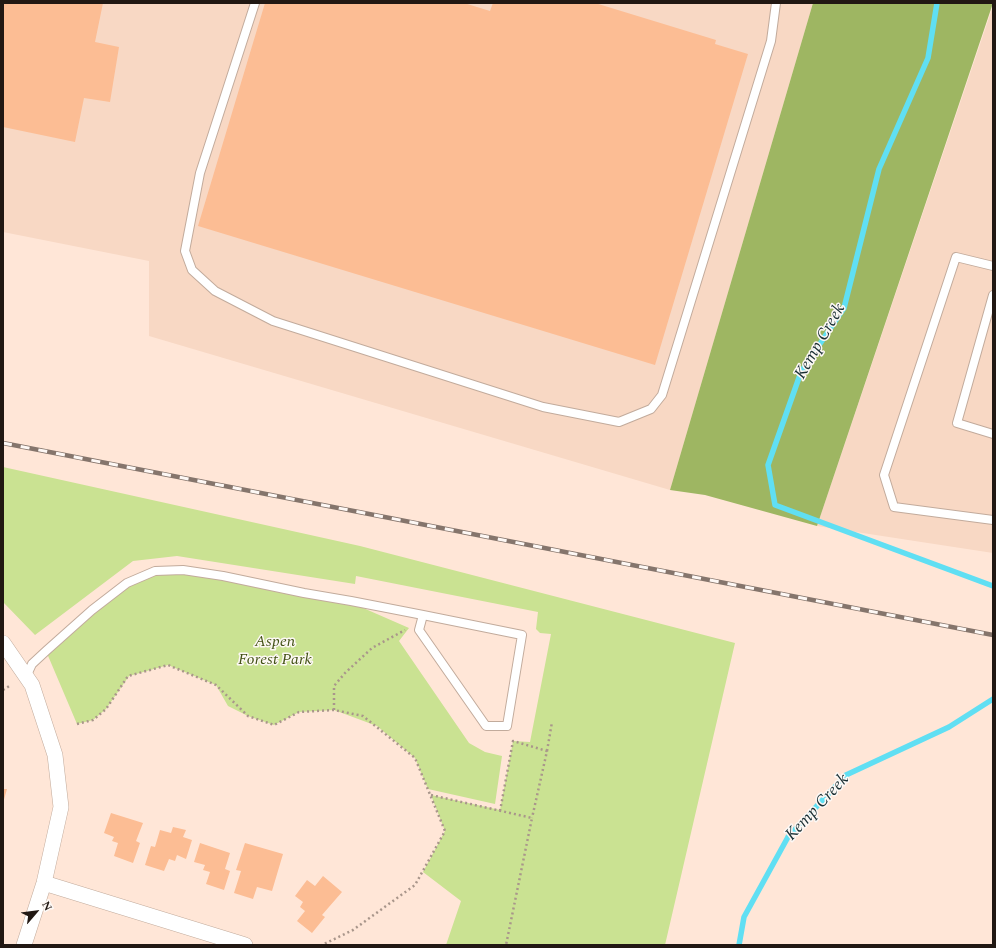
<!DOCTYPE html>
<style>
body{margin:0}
#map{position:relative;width:996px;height:948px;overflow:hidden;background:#ffe6d7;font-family:Spectral,serif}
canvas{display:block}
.frame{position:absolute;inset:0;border:4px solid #211813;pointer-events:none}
.north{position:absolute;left:16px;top:892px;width:40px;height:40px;-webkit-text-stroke:3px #fdf8f5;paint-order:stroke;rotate:62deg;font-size:11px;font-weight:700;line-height:16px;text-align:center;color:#211813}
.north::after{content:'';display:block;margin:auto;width:14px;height:18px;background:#211813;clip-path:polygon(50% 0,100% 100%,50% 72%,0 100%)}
</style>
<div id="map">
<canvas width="996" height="948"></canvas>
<div class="frame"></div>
<div class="north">N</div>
</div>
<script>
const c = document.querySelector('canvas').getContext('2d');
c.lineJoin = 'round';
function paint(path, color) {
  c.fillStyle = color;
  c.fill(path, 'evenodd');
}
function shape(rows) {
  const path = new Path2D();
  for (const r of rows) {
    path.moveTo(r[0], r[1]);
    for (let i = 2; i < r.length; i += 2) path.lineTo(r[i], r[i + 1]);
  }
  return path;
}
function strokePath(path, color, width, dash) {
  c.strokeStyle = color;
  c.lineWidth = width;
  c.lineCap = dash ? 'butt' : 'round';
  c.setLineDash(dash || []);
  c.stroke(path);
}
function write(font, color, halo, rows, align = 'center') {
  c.font = font + ' Spectral,serif';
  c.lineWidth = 3;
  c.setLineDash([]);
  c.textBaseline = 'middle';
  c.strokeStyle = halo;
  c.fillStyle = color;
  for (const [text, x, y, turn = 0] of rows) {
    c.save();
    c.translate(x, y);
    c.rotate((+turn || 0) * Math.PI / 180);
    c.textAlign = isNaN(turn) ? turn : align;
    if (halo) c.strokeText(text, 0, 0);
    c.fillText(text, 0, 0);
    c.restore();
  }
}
paint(shape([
 [3,3,813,3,670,490,149,336,149,261,3,232],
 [993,6,993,553,817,526]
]), '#f8d8c4');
paint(shape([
 [3,467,360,546,735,643,665,945,446,945,461,901,423,872,445,831,431,795,500,810,513,741,530,742,551,634,540,633,536,629,538,612,356,576,355,584,177,556,133,561,35,635,3,602],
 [183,570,354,604,409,628,399,641,469,743,485,752,502,756,495,804,428,789,415,758,377,726,334,710,299,712,274,725,248,716,228,706,216,685,168,665,129,676,106,709,93,720,77,724,46,651,127,583,155,571]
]), '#cae292');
paint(shape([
 [813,3,993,3,817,526,705,495,670,490]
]), '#9eb662');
strokePath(shape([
 [937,3,928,58,879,169,844,308,801,372,768,465,775,505,993,586],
 [739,945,744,917,788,837,846,775,949,727,993,699]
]), '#60dff3', 5.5);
paint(shape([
 [3,3,103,3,95,42,119,47,110,102,84,98,75,142,3,127],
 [265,3,464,3,490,11,493,3,595,3,716,40,715,44,748,54,655,365,198,226],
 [3,789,7,789,3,803],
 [111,813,143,823,136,841,140,843,133,863,114,856,118,843,112,841,114,837,104,833],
 [173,827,186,830,183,837,192,840,186,859,177,855,175,861,169,859,164,871,145,865,151,846,155,847,160,830,171,833],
 [200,843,230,853,225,869,230,871,224,890,206,884,210,872,203,870,205,865,194,862],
 [245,843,283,854,272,891,257,887,253,899,234,893,241,871,236,870],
 [323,876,342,892,322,915,325,917,312,933,297,921,305,911,300,907,303,902,295,896,307,880,315,886]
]), '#fcbd94');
const service = shape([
 [255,3,200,173,185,251,192,270,215,291,273,321,543,407,619,422,651,409,662,395,771,41,776,3],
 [993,266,956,257,884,475,894,507,993,520],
 [993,295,957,423,993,434],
 [26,677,32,664,46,651,92,610,127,583,155,571,183,570,223,576,304,593,351,601,423,615,522,635,507,726,486,726,419,630,423,615]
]);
const minor = shape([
 [3,643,32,685,55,755,61,807,44,883,24,945],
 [44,883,245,945]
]);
strokePath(service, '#c2ab9c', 10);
strokePath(minor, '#c2ab9c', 16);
strokePath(shape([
 [3,690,11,685],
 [334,710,334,686,345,673,372,648,405,630],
 [77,724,93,720,106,709,128,676,168,665,216,685,248,716,274,725,299,712,334,710,363,716,415,758,445,831,415,885,353,930,322,945],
 [547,751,552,722],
 [431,795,532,818,506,945],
 [500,811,513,741,547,751,532,818]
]), '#a9968b', 2.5, [2, 3]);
strokePath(service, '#fff', 8);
strokePath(minor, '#fff', 15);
const rail = shape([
 [3,443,993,635]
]);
strokePath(rail, '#85756c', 4.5);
strokePath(rail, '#fdf8f5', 3, [9]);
write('italic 16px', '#435215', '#fdf8f5', [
 ["Aspen",275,643],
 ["Forest Park",275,661]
]);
write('italic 17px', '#192f33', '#fdf8f5', [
 ["Kemp Creek",821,342,-60],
 ["Kemp Creek",818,808,-47]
]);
</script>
